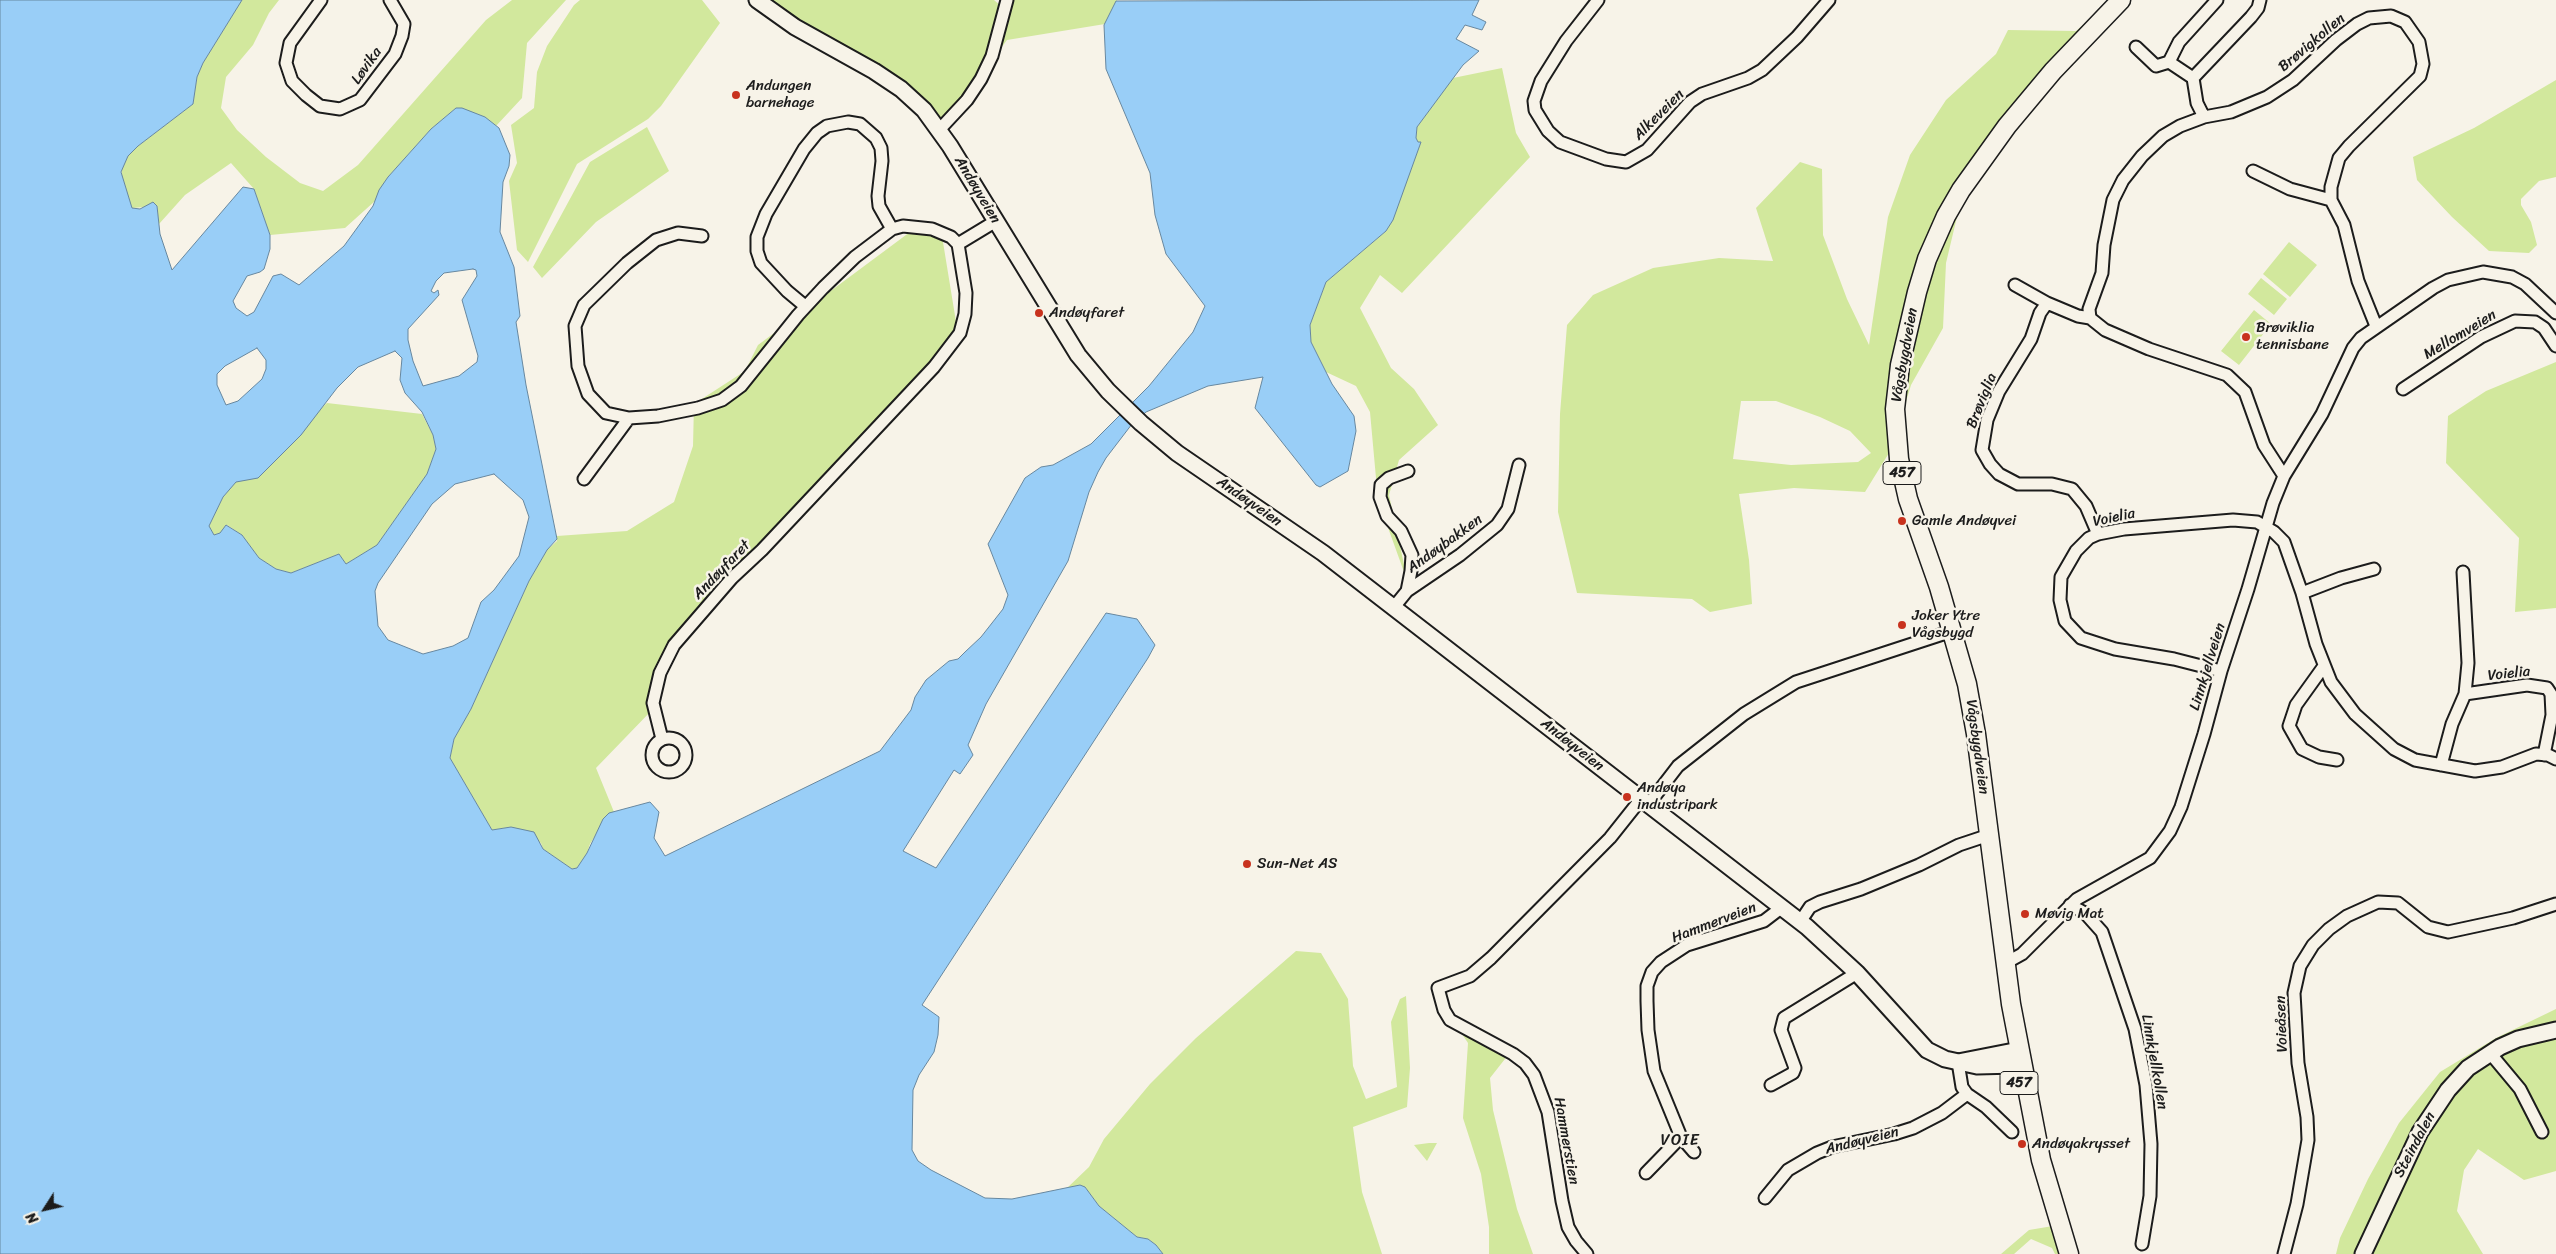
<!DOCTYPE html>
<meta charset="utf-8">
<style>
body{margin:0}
#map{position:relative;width:2556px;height:1254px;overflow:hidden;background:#f7f3e8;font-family:Sriracha,sans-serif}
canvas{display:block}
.north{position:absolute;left:20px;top:1184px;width:50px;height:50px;-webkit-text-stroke:4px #f7f3e8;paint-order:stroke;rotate:235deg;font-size:14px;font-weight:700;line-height:20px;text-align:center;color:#1c1c1c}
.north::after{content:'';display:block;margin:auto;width:18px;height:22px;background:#1c1c1c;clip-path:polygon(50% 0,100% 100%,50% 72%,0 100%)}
</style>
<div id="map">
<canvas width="2556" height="1254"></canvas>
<div class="north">N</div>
</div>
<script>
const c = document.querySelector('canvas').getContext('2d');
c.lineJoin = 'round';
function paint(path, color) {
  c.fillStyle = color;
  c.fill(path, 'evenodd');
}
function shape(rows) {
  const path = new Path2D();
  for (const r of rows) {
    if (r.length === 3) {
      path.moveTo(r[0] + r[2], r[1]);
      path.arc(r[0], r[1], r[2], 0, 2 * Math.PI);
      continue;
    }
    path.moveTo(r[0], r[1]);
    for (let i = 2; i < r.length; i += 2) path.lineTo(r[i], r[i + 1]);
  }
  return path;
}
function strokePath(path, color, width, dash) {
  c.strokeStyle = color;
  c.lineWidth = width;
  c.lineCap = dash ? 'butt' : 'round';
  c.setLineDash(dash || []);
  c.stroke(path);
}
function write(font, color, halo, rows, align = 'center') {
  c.font = font + ' Sriracha,sans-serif';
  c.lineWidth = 5;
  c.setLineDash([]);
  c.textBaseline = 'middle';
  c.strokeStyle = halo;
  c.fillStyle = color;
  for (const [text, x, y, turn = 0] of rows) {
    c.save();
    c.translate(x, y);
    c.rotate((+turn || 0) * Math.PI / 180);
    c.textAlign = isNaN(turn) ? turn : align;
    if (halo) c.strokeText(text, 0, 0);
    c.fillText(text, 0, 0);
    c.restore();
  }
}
paint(shape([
 [242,0,279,0,269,13,253,45,226,77,221,108,237,130,266,157,300,183,323,191,358,165,486,20,512,0,566,0,527,43,522,98,496,126,485,117,456,108,431,129,388,177,375,201,345,228,270,235,254,189,231,163,185,195,159,224,157,206,132,208,122,178,122,166,128,156,138,146,193,104,197,77,203,63],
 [580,0,702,0,720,23,661,106,648,119,577,164,528,262,517,250,509,181,517,163,511,125,534,108,537,72,547,46,574,5],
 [758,0,994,0,1002,7,1004,0,1117,0,1105,24,1007,40,941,129,918,103],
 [2112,0,2131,0,2085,44,2040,93,1961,200,1946,263,1943,328,1911,385,1892,448,1865,492,1794,488,1739,494,1749,560,1752,604,1710,612,1692,599,1577,593,1558,512,1560,414,1567,325,1593,295,1653,268,1719,258,1773,261,1756,208,1800,162,1822,169,1823,235,1847,299,1869,345,1888,217,1910,155,1946,100,1996,54,2008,30,2076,31],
 [1741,401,1776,401,1820,417,1850,431,1871,453,1858,462,1791,465,1733,459],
 [1502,68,1516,133,1530,157,1402,293,1380,275,1360,308,1391,368,1414,389,1438,425,1399,460,1389,495,1408,583,1378,500,1370,412,1356,386,1326,372,1311,342,1310,325,1326,282,1386,231,1421,142,1418,142,1416,138,1417,127,1447,85,1453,78],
 [2556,80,2556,177,2539,181,2521,199,2521,205,2531,222,2537,245,2529,253,2489,251,2452,217,2417,180,2413,157,2474,128],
 [647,127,669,171,596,222,542,278,533,267,590,162],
 [910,232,942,236,958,334,700,615,659,672,653,709,596,768,614,812,609,813,590,844,587,853,577,868,572,869,543,849,541,843,511,827,492,830,450,758,454,739,471,709,529,581,547,550,557,541,557,536,627,531,674,502,693,446,694,404,745,371,758,345],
 [2289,242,2317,265,2290,297,2263,274],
 [2261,278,2287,299,2274,315,2248,294],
 [2254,310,2271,324,2239,365,2221,351],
 [2556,362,2556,608,2515,612,2519,538,2446,463,2448,416,2486,391],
 [327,403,422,414,433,435,436,449,427,474,377,545,346,564,339,554,291,573,276,569,259,558,242,535,227,525,220,533,214,535,209,526,223,497,236,481,242,479],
 [1296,951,1321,953,1348,999,1353,1066,1366,1099,1397,1087,1391,1022,1400,999,1406,996,1410,1068,1407,1107,1353,1127,1362,1192,1382,1254,1163,1254,1156,1245,1148,1239,1137,1237,1099,1206,1085,1187,1066,1189,1089,1167,1104,1139,1150,1084,1196,1038],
 [2556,1009,2556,1171,2524,1180,2478,1149,2464,1170,2457,1211,2483,1254,2336,1254,2340,1238,2368,1179,2399,1123,2440,1072,2496,1038],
 [1452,1019,1512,1050,1490,1078,1493,1110,1517,1209,1533,1254,1489,1254,1489,1227,1481,1174,1463,1118,1468,1043],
 [1429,1143,1437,1143,1427,1161,1414,1145],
 [2053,1226,2066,1254,2055,1254,2052,1248,2031,1239,2014,1254,2001,1254,2029,1230]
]), '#d2e89d');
const water = shape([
 [0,0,242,0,203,63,197,77,193,104,138,146,128,156,121,172,132,208,140,209,153,202,157,206,160,234,172,270,243,187,254,189,270,235,270,249,264,269,260,272,247,276,233,301,236,308,247,316,254,312,273,276,281,274,299,285,344,246,373,206,379,190,388,177,431,129,456,108,462,108,485,117,499,128,510,155,509,166,503,182,500,232,514,267,520,316,516,322,526,385,557,539,547,550,529,581,471,709,454,739,450,758,492,830,511,827,534,832,543,849,572,869,577,868,587,853,603,819,609,813,650,802,659,812,654,838,665,856,880,751,911,710,915,697,926,680,949,661,958,659,965,652,981,637,1003,609,1008,595,988,544,1025,478,1041,467,1053,465,1091,444,1149,386,1193,332,1205,306,1166,254,1155,215,1150,173,1106,69,1104,25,1116,1,1479,0,1472,15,1486,22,1482,30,1465,25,1456,39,1479,51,1463,65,1417,127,1416,138,1418,142,1421,142,1393,220,1386,231,1326,282,1310,325,1311,342,1332,384,1354,416,1356,431,1348,471,1320,487,1316,485,1255,408,1263,377,1208,386,1146,412,1132,424,1106,458,1098,472,1089,492,1068,561,986,704,968,745,973,755,960,774,954,770,903,851,936,868,1106,613,1137,619,1155,645,1148,658,922,1005,939,1017,938,1035,934,1052,919,1075,913,1090,912,1150,918,1161,931,1170,985,1198,1012,1199,1080,1185,1085,1187,1099,1206,1137,1237,1148,1239,1156,1245,1163,1254,0,1254,0,0],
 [473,269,476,270,477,276,462,300,478,356,477,362,459,376,423,386,413,361,408,340,408,329,439,295,438,290,434,293,431,291,436,281,444,273,473,269],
 [257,348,266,360,266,369,262,379,238,401,226,405,217,385,217,374,225,366,257,348],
 [395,351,402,358,400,380,405,393,422,412,433,435,436,449,427,474,377,545,346,564,339,554,291,573,276,569,259,558,242,535,226,525,220,533,214,535,209,526,223,497,236,482,258,478,301,435,337,388,358,367,395,351],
 [494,474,523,500,529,517,519,556,494,590,481,602,468,638,453,646,423,654,388,640,378,626,375,591,378,583,432,504,455,484,494,474]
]);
paint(water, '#99cef7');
strokePath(water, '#67879f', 1);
const street = shape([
 [321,0,290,43,286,63,292,81,306,95,320,106,340,109,360,100,395,54,402,36,404,24,390,0],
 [1598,0,1566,41,1541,81,1534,101,1535,110,1548,131,1560,142,1606,159,1626,162,1647,150,1690,102,1702,94,1748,78,1762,70,1797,37,1829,0],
 [2136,47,2156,66,2169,62,2179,42,2217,0],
 [2169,62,2193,78],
 [2204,117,2197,103,2193,78,2251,17,2258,8,2260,0],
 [940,129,967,100,981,79,992,56,1007,0],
 [2253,171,2290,189,2331,200],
 [702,236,678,233,656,240,627,263,584,305,575,326,578,366,588,394,606,413,629,418,658,416,698,408,722,400,741,386,798,315,823,288,855,257,892,229,903,226,932,229,951,237,958,244,996,221],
 [2015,285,2047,303],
 [805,306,787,291,761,263,757,251,757,237,766,214,804,149,817,133,827,126,848,122,860,124,876,138,881,148,882,161,878,196,879,206,892,229],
 [2090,318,2089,309,2102,273,2104,245,2113,200,2123,180,2142,156,2163,136,2180,126,2204,117,2231,112,2267,97,2293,80,2336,40,2357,24,2369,18,2391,16,2405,22,2419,42,2423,64,2420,76,2349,146,2339,158,2331,187,2331,200,2344,225,2358,281,2376,326],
 [2403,389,2481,337,2515,321,2535,322,2544,328,2556,346],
 [584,479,629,418],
 [2098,534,2086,506,2072,489,2052,484,2018,484,1999,474,1990,464,1982,450,1987,420,1999,391,2031,339,2040,313,2047,303,2078,316,2090,318,2105,330,2149,349,2227,375,2245,392,2264,445,2284,476],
 [2463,572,2468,663,2465,694],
 [1407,591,1411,571,1412,555,1401,531,1387,516,1380,497,1381,485,1389,478,1408,471],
 [2302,593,2341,578,2374,569],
 [1394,607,1407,591,1460,555,1497,525,1508,509,1519,465],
 [2324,666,2296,705,2289,726,2302,749,2319,757,2337,760],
 [2221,671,2174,659,2115,649,2081,638,2065,621,2060,600,2061,577,2076,551,2089,538,2098,534,2124,529,2233,520,2257,522,2274,532,2284,542,2302,593,2316,644,2331,682,2355,714,2394,749,2415,760,2475,771,2502,767,2536,754,2548,755,2556,759],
 [669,755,17],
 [662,739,653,703,660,673,674,645,732,578,762,550,934,367,960,333,965,314,966,293,958,244],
 [2441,765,2452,724,2465,694,2527,685,2547,688,2551,694,2552,715,2544,755],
 [1648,805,1678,766,1744,714,1796,682,1952,631],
 [2070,905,2085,913,2102,932,2135,1029,2146,1085,2151,1144,2150,1196,2142,1244],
 [1800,922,1810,907,1820,902,1861,889,1919,865,1959,845,1989,835],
 [2005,960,2013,959,2022,954,2077,899,2150,858,2170,831,2181,807,2204,734,2221,671,2248,589,2273,503,2284,476,2322,414,2353,348,2361,338,2433,288,2448,280,2483,272,2512,277,2525,284,2556,313],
 [2490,1053,2520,1089,2542,1132],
 [1771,1085,1793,1073,1795,1068,1781,1030,1784,1018,1857,973],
 [1967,1094,1986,1107,2012,1132],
 [1694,1152,1681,1137,1654,1071,1648,1030,1647,1001,1647,986,1652,972,1661,962,1687,945,1764,921,1781,908],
 [1646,1173,1681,1137],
 [1765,1198,1788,1170,1817,1153,1832,1147,1894,1134,1913,1128,1942,1113,1967,1094,1962,1087,1958,1062],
 [1587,1254,1576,1241,1568,1227,1562,1201,1548,1112,1534,1075,1525,1063,1513,1054,1450,1020,1444,1010,1438,988,1470,976,1491,958,1610,838,1641,799],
 [2284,1254,2297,1204,2308,1140,2307,1117,2298,1063,2294,993,2300,966,2313,945,2329,929,2347,916,2378,902,2398,903,2428,927,2448,932,2513,918,2556,904]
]);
const secondary = shape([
 [757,0,795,27,874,71,901,89,924,110,950,146,1078,355,1108,391,1141,423,1177,453,1323,553,1807,927,1857,973,1927,1050,1945,1059,1977,1066,2016,1065,2021,1057,2014,1051,1958,1062],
 [2363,1254,2420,1132,2448,1090,2468,1068,2500,1047,2518,1039,2556,1030]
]);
const primary = shape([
 [2069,1254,2041,1160,2011,1004,1976,734,1967,684,1939,587,1908,499,1899,459,1895,409,1900,365,1917,292,1927,259,1946,216,1961,190,2007,126,2053,71,2121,0]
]);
strokePath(street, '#1c1c1c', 15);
strokePath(secondary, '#1c1c1c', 19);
strokePath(primary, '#1c1c1c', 21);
strokePath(street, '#f7f3e8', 11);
strokePath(secondary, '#f7f3e8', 15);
strokePath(primary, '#f7f3e8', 18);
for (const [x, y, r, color] of [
 [736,95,5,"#c8321e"],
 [1039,313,5,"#c8321e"],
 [2246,337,5,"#c8321e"],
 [1902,521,5,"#c8321e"],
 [1902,625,5,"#c8321e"],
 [1627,797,5,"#c8321e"],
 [1247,864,5,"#c8321e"],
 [2025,914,5,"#c8321e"],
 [2022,1144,5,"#c8321e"]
]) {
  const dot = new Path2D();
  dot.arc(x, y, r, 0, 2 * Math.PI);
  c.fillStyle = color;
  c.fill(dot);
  strokePath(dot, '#f7f3e8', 2);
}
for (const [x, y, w] of [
 [1902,473,38],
 [2019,1083,38]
]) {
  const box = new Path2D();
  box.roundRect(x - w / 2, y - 11.5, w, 23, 4);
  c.fillStyle = '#f7f3e8';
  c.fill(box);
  strokePath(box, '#1c1c1c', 1);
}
write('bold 14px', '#1c1c1c', null, [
 ["457",1902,473],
 ["457",2019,1083]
]);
write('15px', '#1c1c1c', '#f7f3e8', [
 ["Brøvigkollen",2312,43,-40],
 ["Løvika",367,66,-55],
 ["Alkeveien",1659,115,-45],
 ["Andøyveien",977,190,59],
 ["Mellomveien",2460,335,-31],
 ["Vågsbygdveien",1905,355,-80],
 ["Brøviglia",1982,401,-68],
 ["Andøyveien",1249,502,35],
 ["Voielia",2114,518,-12],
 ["Andøybakken",1445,544,-36],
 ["Andøyfaret",722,570,-46],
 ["Linnkjellveien",2208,667,-73],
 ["Voielia",2509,674,-6],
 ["Andøyveien",1572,745,38],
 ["Vågsbygdveien",1977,747,82],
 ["Hammerveien",1714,923,-21],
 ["Voieåsen",2282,1024,-92],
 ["Linnkjellkollen",2154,1062,80],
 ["Hammerstien",1566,1141,80],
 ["Andøyveien",1862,1141,-14],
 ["Steindalen",2415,1145,-62]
]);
write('15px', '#1c1c1c', '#f7f3e8', [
 ["Andungen",746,86],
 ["barnehage",746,103],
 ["Andøyfaret",1049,313],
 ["Brøviklia",2256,328],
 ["tennisbane",2256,345],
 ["Gamle Andøyvei",1912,521],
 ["Joker Ytre",1912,616],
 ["Vågsbygd",1912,633],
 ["Andøya",1637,788],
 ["industripark",1637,805],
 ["Sun-Net AS",1257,864],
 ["Møvig Mat",2035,914],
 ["Andøyakrysset",2032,1144]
], 'left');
c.letterSpacing = '1px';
write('16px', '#1c1c1c', '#f7f3e8', [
 ["VOIE",1680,1141]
]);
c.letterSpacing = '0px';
</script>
